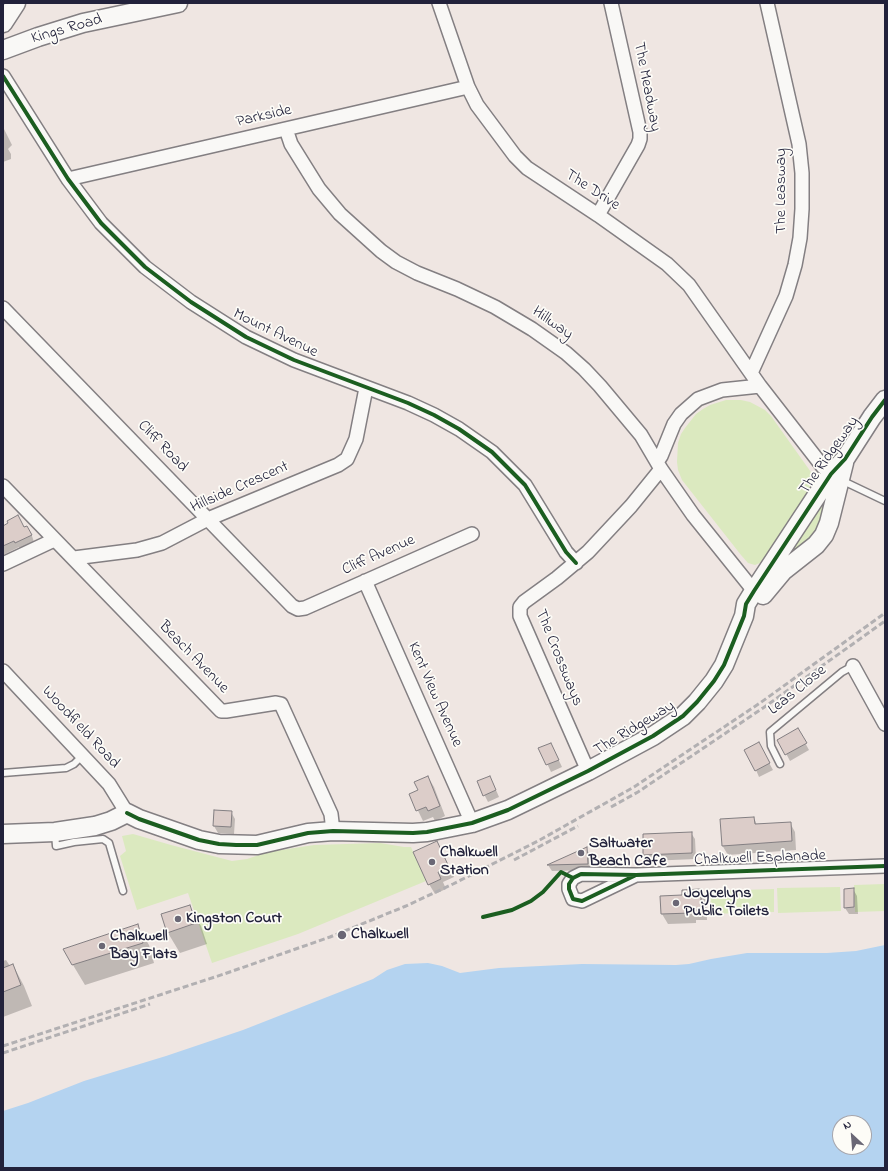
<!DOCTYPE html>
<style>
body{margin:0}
#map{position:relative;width:888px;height:1171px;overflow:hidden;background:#efe6e2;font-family:"Indie Flower",sans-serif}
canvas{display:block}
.frame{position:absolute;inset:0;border:4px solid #22223b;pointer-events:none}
.north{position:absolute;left:832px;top:1115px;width:40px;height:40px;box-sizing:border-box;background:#fdfcf7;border:1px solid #a5a5ac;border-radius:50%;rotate:334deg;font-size:11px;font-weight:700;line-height:16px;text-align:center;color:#22223b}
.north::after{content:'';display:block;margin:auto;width:14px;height:18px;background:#6a6775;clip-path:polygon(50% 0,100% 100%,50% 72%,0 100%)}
</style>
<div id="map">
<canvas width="888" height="1171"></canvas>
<div class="frame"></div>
<div class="north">N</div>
</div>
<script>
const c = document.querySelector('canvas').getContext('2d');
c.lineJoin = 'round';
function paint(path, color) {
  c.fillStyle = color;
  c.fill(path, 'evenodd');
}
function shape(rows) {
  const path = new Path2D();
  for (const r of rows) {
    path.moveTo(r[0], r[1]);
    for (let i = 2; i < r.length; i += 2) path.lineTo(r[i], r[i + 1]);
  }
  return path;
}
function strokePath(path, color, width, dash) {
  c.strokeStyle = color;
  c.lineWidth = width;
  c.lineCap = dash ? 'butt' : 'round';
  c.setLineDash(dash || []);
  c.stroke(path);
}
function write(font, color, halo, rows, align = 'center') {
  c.font = font + ' "Indie Flower",sans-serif';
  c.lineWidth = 3.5;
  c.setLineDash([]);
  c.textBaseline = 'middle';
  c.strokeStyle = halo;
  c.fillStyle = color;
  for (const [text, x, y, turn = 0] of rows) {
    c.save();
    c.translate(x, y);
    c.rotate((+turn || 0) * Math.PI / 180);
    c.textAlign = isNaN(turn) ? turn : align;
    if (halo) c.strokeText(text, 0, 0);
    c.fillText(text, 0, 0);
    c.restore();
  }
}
paint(shape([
 [726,400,741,400,750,402,765,410,771,416,818,482,796,513,789,519,762,562,755,565,748,563,741,555,682,480,678,470,677,462,678,443,681,434,685,428,696,414,703,409,710,405],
 [826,498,825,509,818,530,806,544,785,556],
 [133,834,171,845,232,861,247,859,268,852,314,845,380,843,404,847,411,847,426,881,298,934,212,963,188,893,137,910,120,856,126,851,122,836],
 [885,884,885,911,855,912,854,885],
 [840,887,841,911,778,913,777,888],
 [774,889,774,912,711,914,710,891]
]), '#dbe9bf');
paint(shape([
 [885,945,885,1168,3,1168,3,1111,28,1103,84,1081,166,1056,243,1030,373,979,387,970,405,964,428,963,442,966,460,973,499,968,582,964,676,965,689,964,711,959,747,953,827,953,856,951],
 [840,1123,864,1123,864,1147,840,1147]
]), '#b4d3f0');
paint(shape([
 [3,127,12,145,8,149,11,154,11,159,3,162],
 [3,527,24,528,31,533,34,542,20,549,19,547,3,555],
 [798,730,809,750,790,761,779,740],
 [552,746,562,767,551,772,540,748],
 [763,752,773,770,759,777,756,770],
 [428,777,434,787,445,816,435,821,433,817,423,821,410,794,419,790],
 [478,782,493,783,499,797,488,802],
 [215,811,231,812,235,819,234,834,218,833,214,826],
 [754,818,757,825,790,823,795,832,796,850,728,855,722,845],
 [691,833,695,839,696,859,648,861,644,855],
 [436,842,454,877,443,882,446,889,435,894,429,884],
 [586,848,590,855,591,870,552,871,548,865],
 [853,889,857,896,858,914,849,914,845,908],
 [700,890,706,900,707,920,696,920,696,923,668,924,662,914,683,896],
 [189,906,201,926,207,944,180,953,168,933],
 [137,925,149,945,154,963,85,985,64,950],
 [6,960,10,966,13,965,24,986,32,1006,3,1017,3,961]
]), '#0003');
const building = shape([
 [18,515,24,527,27,526,32,535,15,543,14,541,3,546,3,526,8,523,7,521,18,515],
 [798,728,807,743,785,755,777,740,798,728],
 [759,742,770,763,755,771,744,750,759,742],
 [551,743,559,760,546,765,538,748,551,743],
 [428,776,440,806,428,811,426,807,416,811,409,794,418,790,414,782,428,776],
 [490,776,496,790,483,796,477,781,490,776],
 [214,810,232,811,231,827,213,826,214,810],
 [754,817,755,824,791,822,792,841,722,846,720,819,754,817],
 [692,832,692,853,643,855,643,834,692,832],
 [437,841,449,867,438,872,441,879,428,885,413,852,437,841],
 [587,847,588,864,547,865,587,847],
 [854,888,854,907,844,908,844,889,854,888],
 [701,889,701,910,691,910,691,913,661,914,660,896,682,895,682,890,701,889],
 [190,905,196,923,167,933,161,914,190,905],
 [138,924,143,943,72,965,63,949,138,924],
 [13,964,21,985,3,992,3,968,13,964]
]);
paint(building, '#dccdc9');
strokePath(building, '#837f82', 1);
const lane = shape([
 [841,480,885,501],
 [780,764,771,746,770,732,842,672,853,666],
 [3,773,66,768,74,764,82,756],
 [55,833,56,846,74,842,103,839,109,843,123,891]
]);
const street = shape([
 [439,3,468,87,477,105,515,156,527,168,598,215,667,264,689,285,760,386],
 [3,76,68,179,101,223,145,267,191,302,246,337,294,360,408,403,434,415,459,429,492,452,525,485,566,552,576,563],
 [286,129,291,144,319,189,340,214,381,251,396,262,417,273,457,289,495,307,532,329,566,353,584,369,600,386,641,435,661,469,693,515,754,591,759,595],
 [68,179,468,87],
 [598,215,638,145,640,139,640,132,611,3],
 [3,308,292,606,298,609,305,608,472,534],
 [751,373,786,296,795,265,800,238,802,209,802,173,799,144,767,3],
 [657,462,661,456,674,424,681,414,698,399,722,390,760,386,823,467,837,478],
 [3,486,221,711,226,711,276,703,281,704,331,814,333,831],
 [74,558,137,550,162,543,208,519,338,465,347,459,356,439,366,388],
 [3,564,54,540],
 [365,581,472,823],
 [853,666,885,724],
 [3,671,109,784,127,813],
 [588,771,520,616,520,607,524,602,557,578,588,552,631,506,661,469],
 [636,875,581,874,573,878,569,884,569,889,573,899,582,901,636,875,885,866]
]);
const secondary = shape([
 [3,23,16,3],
 [3,50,38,37,83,23,178,3],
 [763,595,783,571,816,545,824,535,829,523,844,463],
 [3,834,55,832,95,826,111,821,127,813,139,819,199,840,219,844,257,845,308,833,333,831,413,833,427,832,472,823,508,810,541,794,588,771,653,736,683,716,697,702,714,681,724,665,744,616,746,604,754,591,831,474,845,459,872,417,885,400]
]);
strokePath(lane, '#837f82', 9);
strokePath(street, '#837f82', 16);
strokePath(secondary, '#837f82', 21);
strokePath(lane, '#f9f8f6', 6);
strokePath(street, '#f9f8f6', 13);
strokePath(secondary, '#f9f8f6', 18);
strokePath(shape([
 [611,807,638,792,763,708,885,621],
 [514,860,578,826],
 [3,1046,224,974,330,937,406,906,453,884,538,841,634,787,760,703,885,613],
 [3,1053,150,1004]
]), '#b2b0b2', 3, [6, 3]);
strokePath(shape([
 [3,76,68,179,101,223,145,267,191,302,246,337,294,360,408,403,434,415,459,429,492,452,525,485,566,552,576,563],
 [127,813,139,819,199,840,219,844,236,845,257,845,308,833,333,831,413,833,427,832,472,823,508,810,588,771,653,736,683,716,697,702,714,681,724,665,744,616,746,604,754,591,831,474,845,459,872,417,885,400],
 [636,875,581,874,573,878,569,884,569,889,573,899,582,901,636,875,885,866],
 [483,917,512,910,531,901,543,892,561,872,573,878]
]), '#1b5e20', 4);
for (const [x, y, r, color] of [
 [581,853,4,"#6a6775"],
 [432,862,4,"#6a6775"],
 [676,903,4,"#6a6775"],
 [178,919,4,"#6a6775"],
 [342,935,5,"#6a6775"],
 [102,946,4,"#6a6775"]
]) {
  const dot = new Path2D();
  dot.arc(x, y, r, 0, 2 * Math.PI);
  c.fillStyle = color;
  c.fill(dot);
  strokePath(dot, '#fdfcf7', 1.5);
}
write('16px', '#22223b', '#fdfcf7', [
 ["Kings Road",67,30,-16],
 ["The Meadway",646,87,79],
 ["Parkside",264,117,-13],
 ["The Drive",592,191,33],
 ["The Leasway",782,191,-90],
 ["Hillway",552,324,35],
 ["Mount Avenue",275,334,26],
 ["Cliff Road",162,447,46],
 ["The Ridgeway",830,456,-55],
 ["Hillside Crescent",240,488,-24],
 ["Cliff Avenue",379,556,-24],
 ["Beach Avenue",193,658,46],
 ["The Crossways",558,658,68],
 ["Leas Close",798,691,-39],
 ["Kent View Avenue",434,695,66],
 ["Woodfield Road",80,728,47],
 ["The Ridgeway",635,729,-31],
 ["Chalkwell Esplanade",760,859,-2]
]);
write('bold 16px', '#22223b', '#fdfcf7', [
 ["Saltwater",589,844],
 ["Beach Cafe",589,862],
 ["Chalkwell",440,853],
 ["Station",440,871],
 ["Joycelyns",684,894],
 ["Public Toilets",684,912],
 ["Kingston Court",186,919],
 ["Chalkwell",351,935],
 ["Chalkwell",110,937],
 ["Bay Flats",110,955]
], 'left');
</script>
